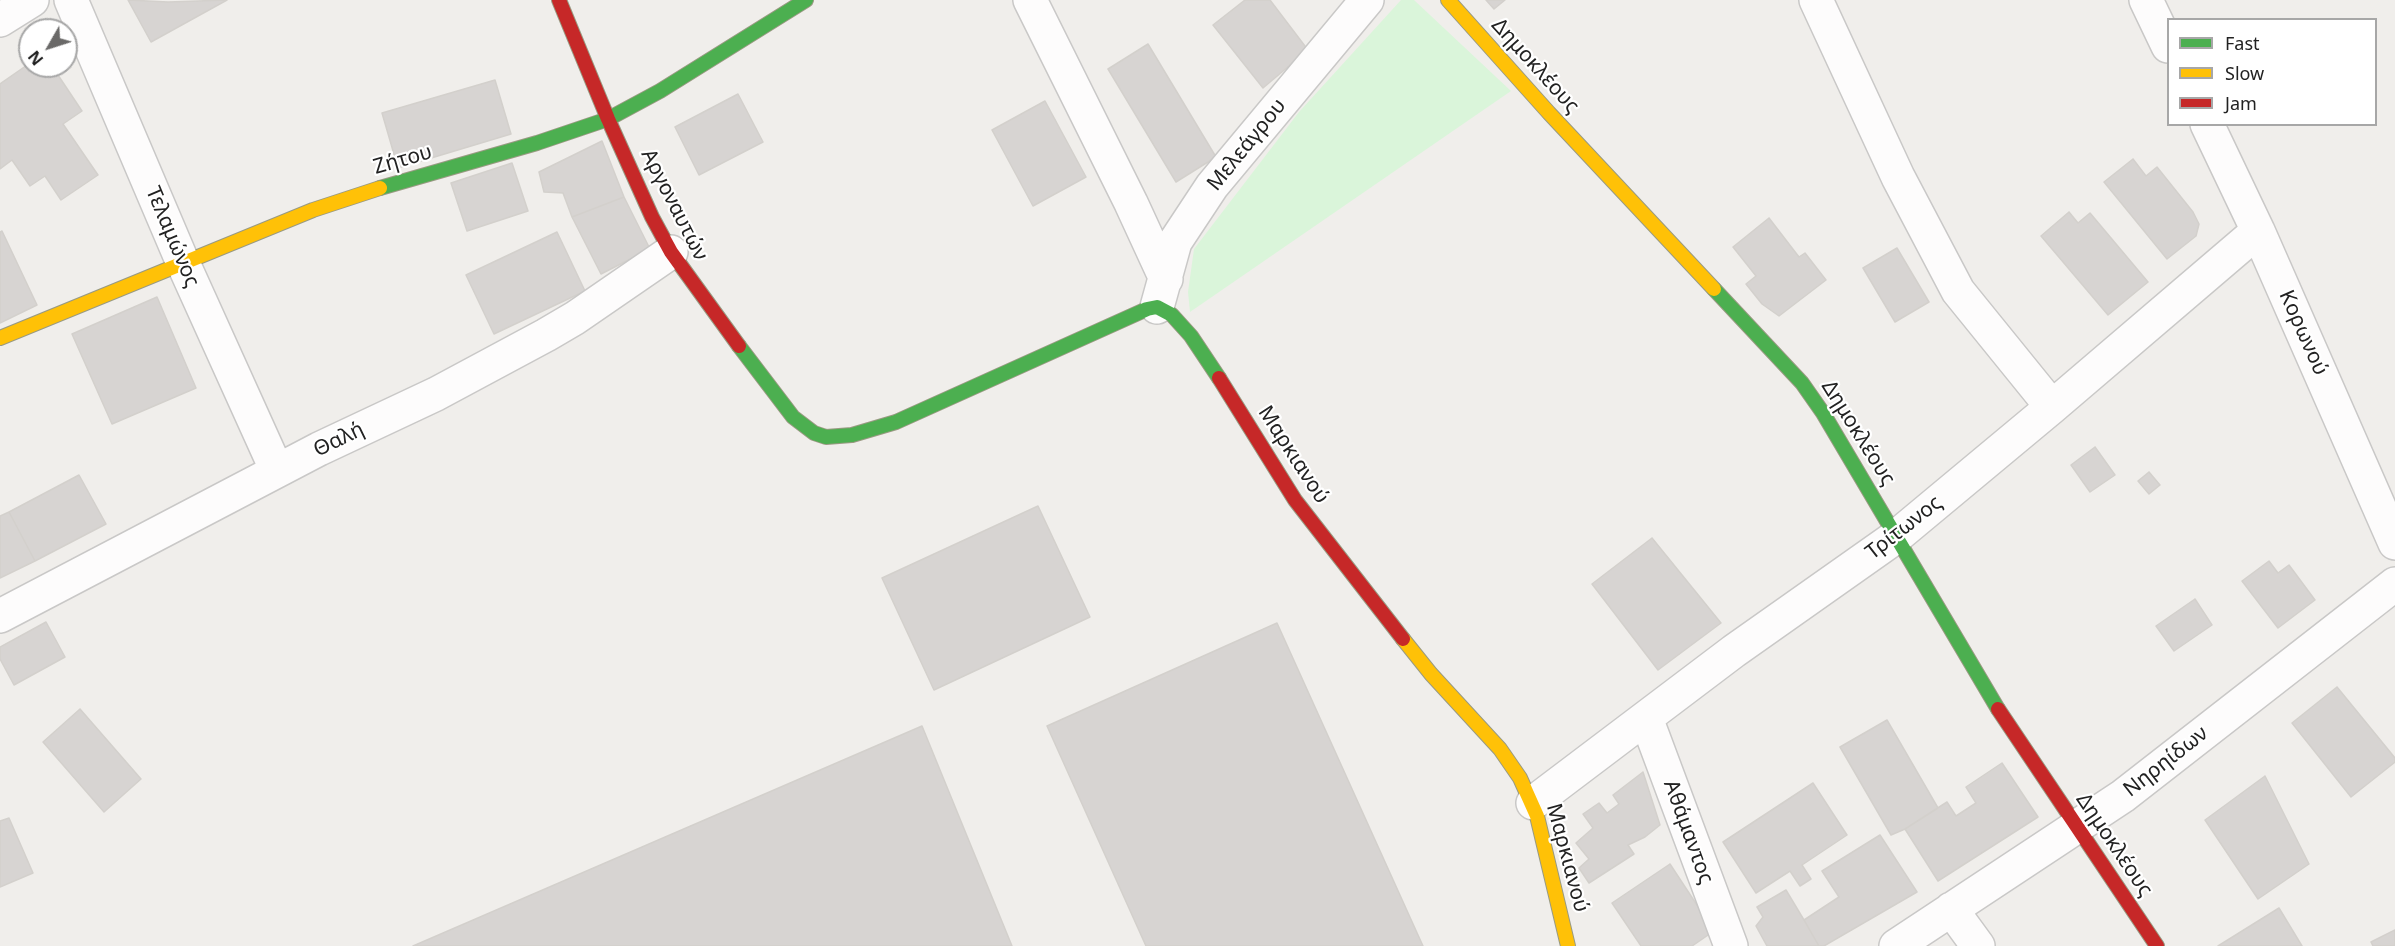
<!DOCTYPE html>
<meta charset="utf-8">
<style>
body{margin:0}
#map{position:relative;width:2395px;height:946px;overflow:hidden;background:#f0eeeb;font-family:"Noto Sans",sans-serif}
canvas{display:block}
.legend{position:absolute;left:2167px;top:18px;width:210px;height:108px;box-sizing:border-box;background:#fff;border:2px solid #a7a7a7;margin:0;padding:8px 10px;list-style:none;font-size:18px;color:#222}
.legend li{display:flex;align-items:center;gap:12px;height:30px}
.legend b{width:30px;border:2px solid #a7a7a7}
.north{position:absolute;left:18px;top:18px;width:60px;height:60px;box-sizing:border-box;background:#fff;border:2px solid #a7a7a7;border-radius:50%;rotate:231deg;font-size:16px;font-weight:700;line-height:24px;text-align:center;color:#222}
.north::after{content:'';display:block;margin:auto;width:21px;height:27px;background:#6a6968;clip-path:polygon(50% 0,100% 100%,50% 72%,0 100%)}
</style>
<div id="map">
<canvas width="2395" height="946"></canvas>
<ul class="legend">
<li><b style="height:8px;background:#4caf50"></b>Fast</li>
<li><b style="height:8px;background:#ffc107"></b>Slow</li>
<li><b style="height:8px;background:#c62828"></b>Jam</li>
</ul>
<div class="north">N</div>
</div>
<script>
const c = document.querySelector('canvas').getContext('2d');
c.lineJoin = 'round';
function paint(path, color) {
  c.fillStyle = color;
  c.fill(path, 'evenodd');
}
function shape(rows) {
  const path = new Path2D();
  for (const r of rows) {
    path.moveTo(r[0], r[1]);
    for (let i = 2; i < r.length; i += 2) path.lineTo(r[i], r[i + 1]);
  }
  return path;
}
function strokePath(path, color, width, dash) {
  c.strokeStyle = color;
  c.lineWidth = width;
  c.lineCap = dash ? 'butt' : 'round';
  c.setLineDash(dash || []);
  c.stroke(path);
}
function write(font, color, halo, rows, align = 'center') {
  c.font = font + ' "Noto Sans",sans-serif';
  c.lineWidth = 4.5;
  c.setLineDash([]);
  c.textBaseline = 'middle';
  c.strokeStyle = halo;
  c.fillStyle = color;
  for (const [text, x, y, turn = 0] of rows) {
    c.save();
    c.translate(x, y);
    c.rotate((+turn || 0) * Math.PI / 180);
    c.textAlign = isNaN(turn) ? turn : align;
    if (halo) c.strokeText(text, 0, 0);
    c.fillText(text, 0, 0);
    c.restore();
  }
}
paint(shape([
 [1401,0,1414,0,1511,91,1190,312,1188,292,1194,249,1299,112]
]), '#daf5da');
const building = shape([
 [128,0,168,2,227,0,151,42,128,0],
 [1245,0,1270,0,1308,50,1263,88,1213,25,1245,0],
 [1486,0,1505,0,1494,9,1486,0],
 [1148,44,1216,157,1176,182,1108,69,1148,44],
 [30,63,30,66,52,66,82,111,63,124,98,175,61,200,45,176,30,186,12,160,0,169,0,84,30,63],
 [495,80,511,134,398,168,382,113,495,80],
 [738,94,763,142,699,175,675,127,738,94],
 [1045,101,1086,177,1033,206,992,130,1045,101],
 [602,141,624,197,572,217,563,193,544,192,539,172,602,141],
 [2133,159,2146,176,2157,167,2193,212,2199,224,2196,236,2167,259,2104,182,2133,159],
 [512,163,528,211,467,231,451,183,512,163],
 [624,197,650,249,601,274,572,217,624,197],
 [2069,212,2078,223,2090,213,2148,282,2108,315,2041,236,2069,212],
 [1769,218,1799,257,1805,253,1826,280,1779,316,1762,304,1746,284,1756,276,1733,247,1769,218],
 [2,231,37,305,0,323,0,232,2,231],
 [557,232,585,291,494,334,466,275,557,232],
 [1897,248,1929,302,1895,322,1863,268,1897,248],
 [157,297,196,388,112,424,72,334,157,297],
 [2095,447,2115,475,2090,492,2071,465,2095,447],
 [2149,472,2160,485,2149,494,2138,481,2149,472],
 [79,475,106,524,35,561,9,512,79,475],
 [1038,506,1090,617,934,690,882,578,1038,506],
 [9,512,35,561,0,578,0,516,9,512],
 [1652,538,1721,623,1658,670,1592,584,1652,538],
 [2269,561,2278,573,2289,565,2315,600,2278,628,2242,581,2269,561],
 [2195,599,2212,625,2174,651,2156,626,2195,599],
 [46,622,65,657,14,685,0,659,0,647,46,622],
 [1277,623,1423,946,1146,946,1047,726,1277,623],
 [2337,687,2395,758,2395,762,2351,797,2292,723,2337,687],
 [80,709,141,779,104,812,43,742,80,709],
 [1887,720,1938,808,1905,829,1891,835,1840,747,1887,720],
 [922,726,1012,946,413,946,922,726],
 [2002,763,2038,817,1938,881,1905,829,1947,802,1956,816,1976,803,1966,787,2002,763],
 [1643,772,1660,825,1645,837,1628,845,1634,854,1589,883,1579,868,1589,859,1576,843,1593,828,1583,814,1599,803,1607,813,1619,804,1613,795,1643,772],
 [2265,776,2309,864,2258,899,2205,820,2265,776],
 [1813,783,1847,835,1802,865,1811,879,1800,886,1790,871,1756,893,1723,842,1813,783],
 [9,818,33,873,0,887,0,821,9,818],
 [1880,835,1917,892,1824,946,1819,946,1804,920,1839,897,1822,871,1880,835],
 [1670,864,1714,931,1692,946,1641,946,1612,903,1670,864],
 [1786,890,1804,920,1819,946,1767,946,1756,926,1763,917,1757,907,1786,890],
 [2279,908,2302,946,2218,946,2279,908],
 [2395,930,2395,946,2373,946,2371,942,2395,930]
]);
paint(building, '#d7d4d2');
strokePath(building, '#d3d0cc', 1.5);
const street = shape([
 [71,0,183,263,277,471],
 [1030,0,1131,203,1166,279],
 [1816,0,1898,177,1958,291,2052,407],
 [2146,0,2168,46],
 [0,20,32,0],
 [2207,124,2258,231,2395,543],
 [1157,307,1175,242,1212,186,1367,0],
 [0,616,319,449,436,394,546,335,575,318,671,252],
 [1646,718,1731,946],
 [1533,803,1734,651,1897,536,2052,407,2258,231],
 [1951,909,1978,946],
 [1896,946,2123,796,2395,584]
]);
const fast = shape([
 [380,188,537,143,608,119,660,91,806,0],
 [1714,289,1802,383,1823,413,1998,709],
 [739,346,793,417,814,433,826,437,852,435,896,422,1147,309,1157,307,1172,315,1191,336,1219,378]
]);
const slow = shape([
 [1448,0,1549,113,1714,289],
 [0,338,313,210,380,188],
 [1403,639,1431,674,1500,749,1520,778,1537,816,1568,946]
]);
const jam = shape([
 [559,0,608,119,652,217,671,252,739,346],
 [1219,378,1295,500,1403,639],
 [1998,709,2157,946]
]);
strokePath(street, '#c9c8c7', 36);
strokePath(fast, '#999a82', 16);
strokePath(slow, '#999a82', 16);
strokePath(jam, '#999a82', 16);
strokePath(street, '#fdfcfc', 33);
strokePath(fast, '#4caf50', 14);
strokePath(slow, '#ffc107', 14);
strokePath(jam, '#c62828', 14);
write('21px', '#222', '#fff', [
 ["Δημοκλέους",1535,66,48],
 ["Μελεάγρου",1247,145,-51],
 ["Ζήτου",403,160,-16],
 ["Αργοναυτών",674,205,63],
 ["Τελαμώνος",172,237,67],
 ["Κορωνού",2303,333,66],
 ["Δημοκλέους",1858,433,58],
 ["Θαλή",339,440,-26],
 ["Μαρκιανού",1293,455,57],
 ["Τρίτωνος",1904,528,-38],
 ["Νηρηίδων",2166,762,-38],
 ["Αθάμαντος",1688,832,70],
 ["Δημοκλέους",2114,845,56],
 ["Μαρκιανού",1567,858,75]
]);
</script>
